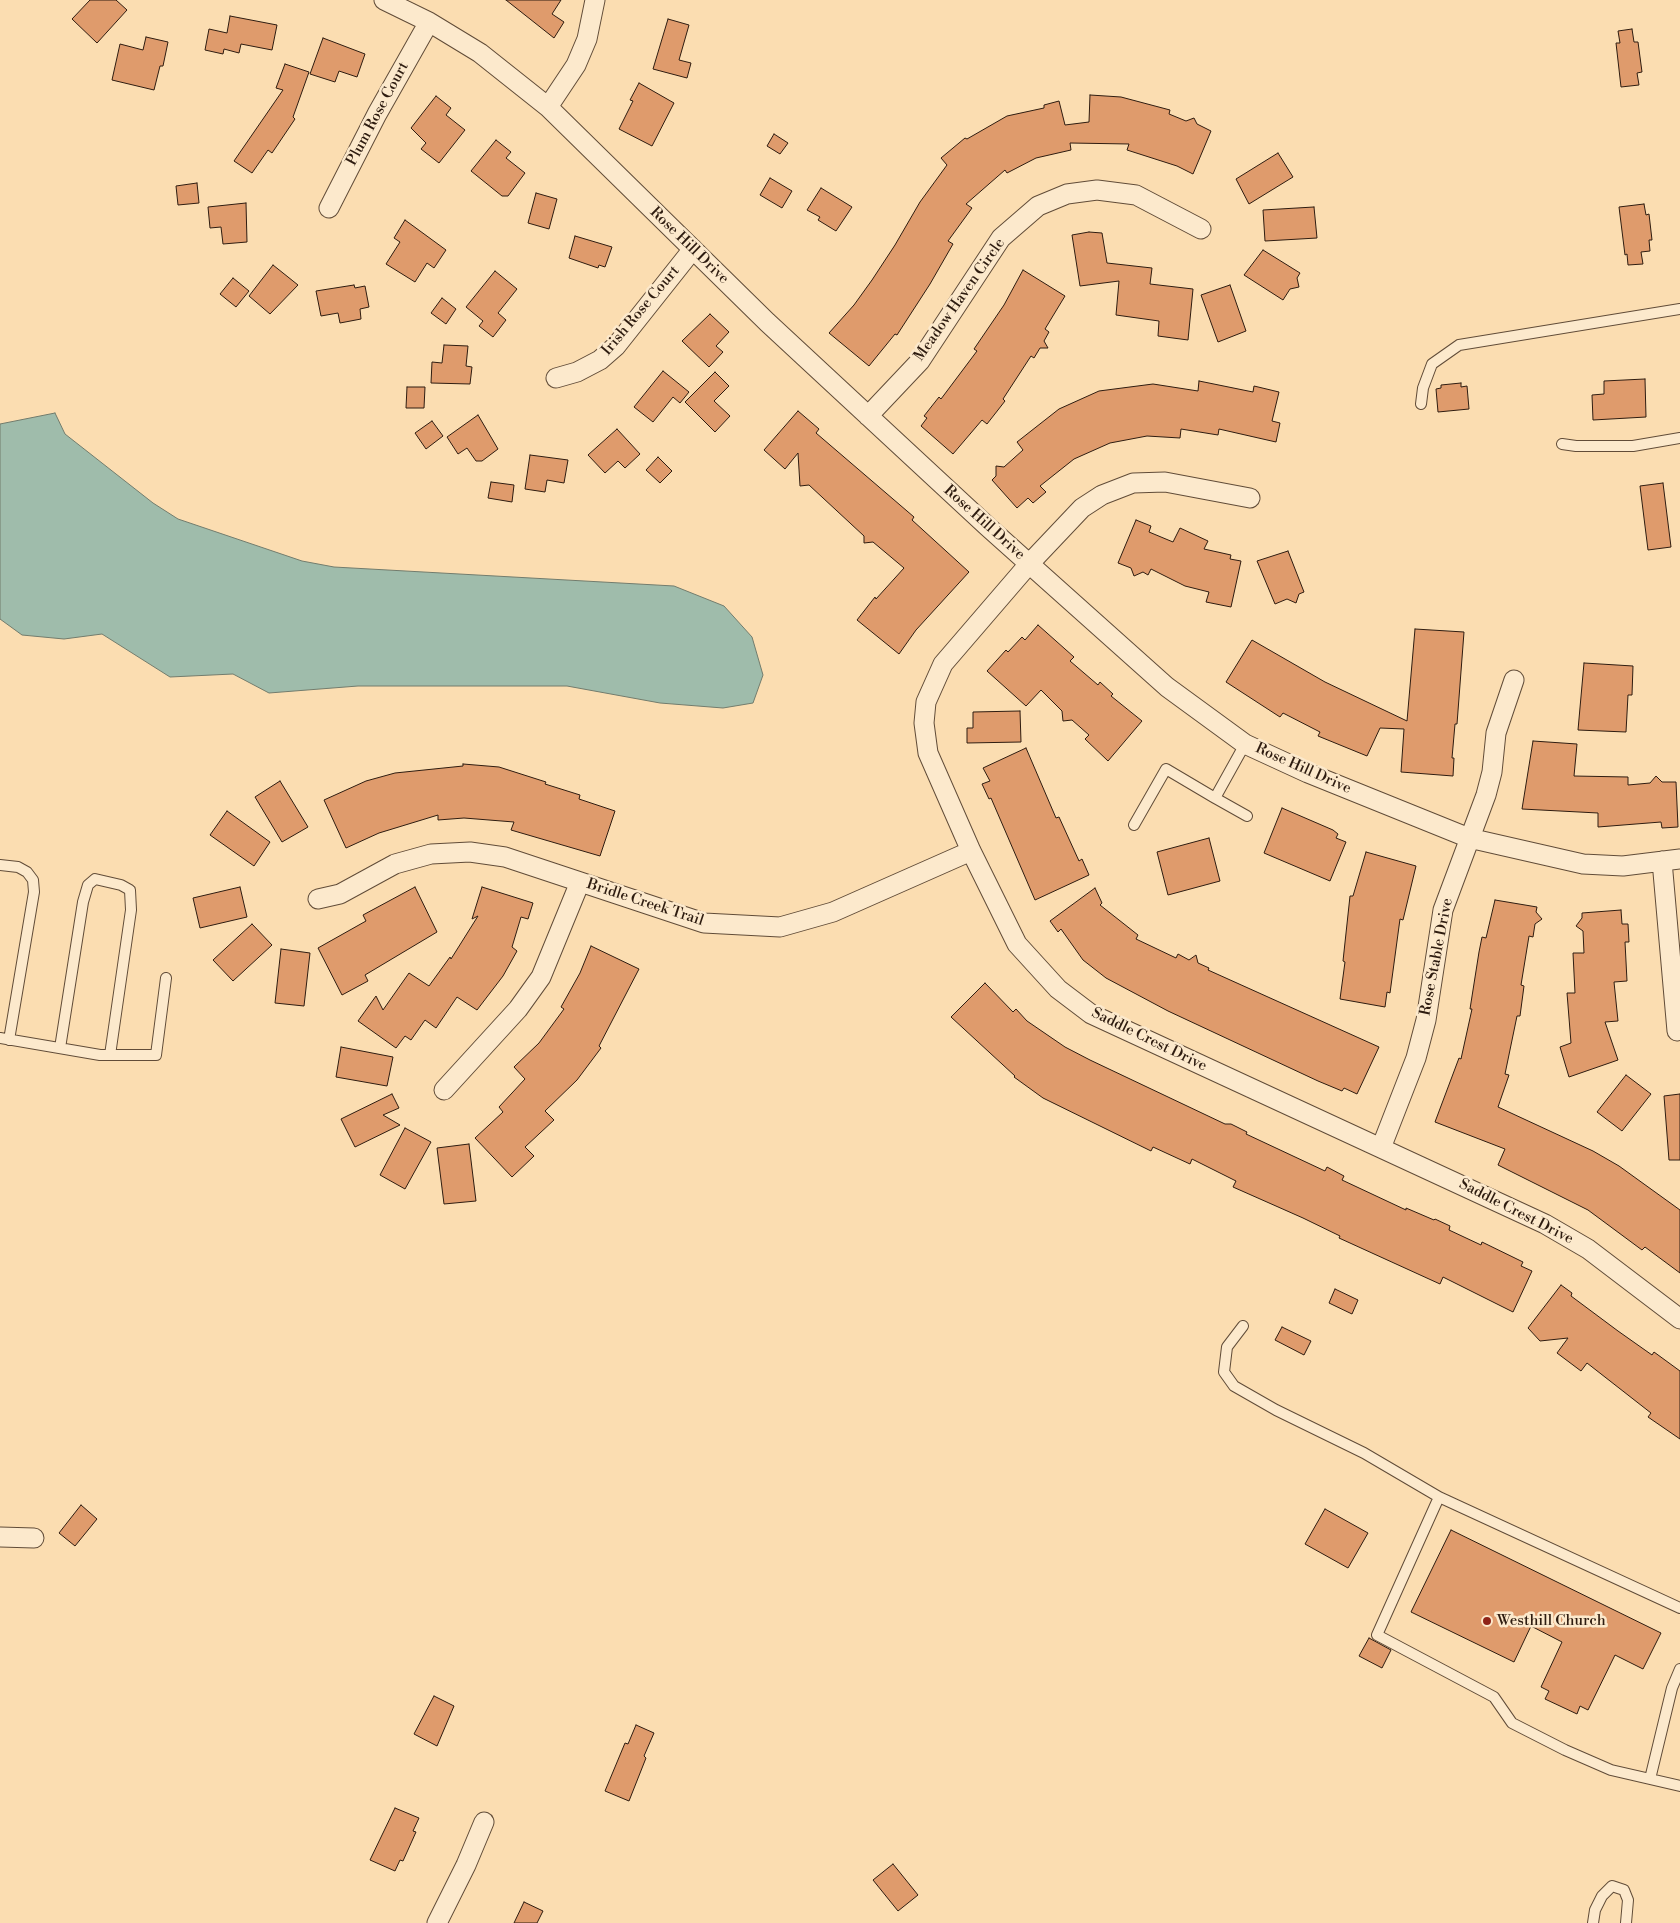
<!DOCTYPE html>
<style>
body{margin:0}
canvas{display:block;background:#fbddb1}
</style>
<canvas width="1680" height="1923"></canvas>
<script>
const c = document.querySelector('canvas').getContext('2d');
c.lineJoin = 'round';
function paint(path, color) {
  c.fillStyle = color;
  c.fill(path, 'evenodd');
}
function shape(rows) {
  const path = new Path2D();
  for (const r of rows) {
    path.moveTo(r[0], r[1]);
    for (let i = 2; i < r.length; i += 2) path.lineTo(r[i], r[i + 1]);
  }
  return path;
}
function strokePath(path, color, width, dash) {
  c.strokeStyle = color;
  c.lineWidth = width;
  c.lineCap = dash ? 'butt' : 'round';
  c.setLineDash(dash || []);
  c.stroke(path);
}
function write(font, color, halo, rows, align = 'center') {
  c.font = font + ' "Libre Bodoni",serif';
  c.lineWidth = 5;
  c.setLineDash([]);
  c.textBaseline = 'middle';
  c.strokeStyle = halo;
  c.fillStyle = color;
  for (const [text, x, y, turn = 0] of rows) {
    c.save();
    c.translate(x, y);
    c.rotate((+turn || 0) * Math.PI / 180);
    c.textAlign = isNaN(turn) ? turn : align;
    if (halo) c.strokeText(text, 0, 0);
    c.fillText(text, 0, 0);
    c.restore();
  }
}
const water = shape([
 [55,413,65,434,153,503,178,519,302,561,334,567,674,586,724,606,752,637,763,675,753,703,723,708,660,703,567,686,358,686,269,693,233,674,170,677,102,634,64,639,22,635,0,619,0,424,55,413]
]);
paint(water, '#9fbcab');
strokePath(water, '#727c6d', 1);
const building = shape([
 [90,0,116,0,127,10,97,43,72,19,90,0],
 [506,0,561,0,552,14,564,22,554,38,506,0],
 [230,16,277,25,272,50,241,44,239,53,224,49,223,54,205,50,209,29,227,33,230,16],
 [668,19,689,25,679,60,691,63,687,78,653,69,668,19],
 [1632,29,1634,42,1638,42,1642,72,1637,73,1639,85,1621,87,1616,43,1620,43,1618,31,1632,29],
 [146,37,168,42,163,66,160,66,154,90,112,80,120,44,143,50,146,37],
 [323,38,365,54,357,77,339,71,335,82,310,74,323,38],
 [285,64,309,72,293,117,295,119,272,153,268,150,252,173,234,161,283,90,276,88,285,64],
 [639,83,674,103,652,146,619,129,633,101,630,100,639,83],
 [1090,95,1121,97,1170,110,1169,114,1186,121,1194,118,1197,124,1211,131,1193,174,1177,166,1127,150,1129,144,1070,143,1071,150,1036,158,1007,173,1005,170,966,204,972,208,948,241,953,244,930,284,897,335,895,334,869,366,829,333,854,305,872,280,895,245,920,202,947,165,941,158,965,138,967,139,1007,116,1044,108,1044,105,1059,101,1065,125,1089,122,1090,95],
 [436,96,451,108,446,115,465,130,439,163,421,149,426,143,411,128,436,96],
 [774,134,788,143,780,154,767,146,774,134],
 [496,140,511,152,506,158,525,173,508,196,502,196,471,171,496,140],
 [1278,153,1293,177,1249,204,1236,179,1278,153],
 [770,178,792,191,782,208,760,195,770,178],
 [197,183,199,203,178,205,176,186,197,183],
 [821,188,852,207,836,231,818,220,820,217,807,210,821,188],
 [536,193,557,199,549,229,528,223,536,193],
 [246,203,247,242,223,244,221,227,210,228,208,207,246,203],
 [1644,204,1646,215,1649,214,1652,240,1649,240,1650,251,1641,252,1643,264,1628,265,1627,254,1625,255,1619,207,1644,204],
 [1314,207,1317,238,1265,241,1263,210,1314,207],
 [405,220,446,250,434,268,427,263,415,282,386,264,400,242,394,238,405,220],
 [1089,232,1102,233,1107,263,1152,268,1150,284,1193,289,1188,340,1158,336,1159,321,1116,315,1119,281,1080,286,1072,235,1089,232],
 [575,236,612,247,605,267,599,265,598,268,569,258,575,236],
 [1263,250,1300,273,1297,278,1299,287,1290,289,1283,300,1244,275,1263,250],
 [273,265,298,285,270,314,249,296,273,265],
 [1023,270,1065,296,1045,329,1049,332,1044,341,1048,348,1040,348,1034,358,1031,356,1003,399,1005,401,987,424,982,420,953,454,921,426,927,418,924,416,939,397,941,399,977,351,974,349,1004,305,1023,270],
 [495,271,517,289,498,313,506,320,493,337,479,326,483,321,466,307,495,271],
 [233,278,249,291,236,307,220,294,233,278],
 [354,285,355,288,365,286,369,307,360,309,361,319,340,323,338,313,321,316,316,291,354,285],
 [1230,285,1246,331,1218,342,1201,295,1230,285],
 [442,298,456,309,446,324,431,313,442,298],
 [710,314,729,332,716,346,723,352,709,367,682,341,710,314],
 [444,345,468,346,466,366,472,367,470,384,431,383,432,362,442,363,444,345],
 [663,371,689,392,680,403,673,397,653,422,634,407,663,371],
 [715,372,729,386,714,401,730,416,715,432,685,402,715,372],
 [1645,379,1646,417,1593,420,1592,395,1604,394,1604,381,1645,379],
 [1199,381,1253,392,1254,386,1279,392,1272,421,1280,423,1276,442,1219,429,1218,435,1181,429,1180,438,1147,436,1110,443,1074,459,1040,486,1046,492,1033,503,1028,498,1017,508,992,480,996,476,996,466,1004,467,1023,450,1017,442,1059,409,1099,391,1153,384,1198,391,1199,381],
 [1461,383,1461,387,1467,386,1469,409,1438,412,1436,389,1441,388,1441,385,1461,383],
 [407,387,425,387,424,408,406,408,407,387],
 [798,411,819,429,816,433,914,517,912,520,969,572,916,630,899,654,857,620,875,597,876,599,904,568,873,542,864,543,864,536,809,485,800,486,798,453,785,469,764,450,798,411],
 [478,415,498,449,482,461,476,461,467,448,458,454,447,437,478,415],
 [432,421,443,436,426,449,415,433,432,421],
 [617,429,640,454,625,468,618,461,605,473,588,455,617,429],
 [530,455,568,460,564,483,547,480,545,492,525,489,530,455],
 [658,457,672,471,660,483,646,470,658,457],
 [491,482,514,485,512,502,488,498,491,482],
 [1663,483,1671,547,1648,550,1640,486,1663,483],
 [1136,520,1151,526,1149,532,1173,542,1180,528,1208,541,1204,549,1231,555,1230,559,1241,561,1231,607,1206,602,1209,592,1185,586,1151,569,1148,575,1143,572,1134,576,1131,568,1118,563,1136,520],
 [1288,551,1304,592,1299,594,1296,603,1287,599,1275,604,1257,561,1288,551],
 [1038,625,1074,657,1070,661,1098,685,1100,682,1113,694,1111,696,1142,721,1108,761,1085,739,1089,735,1072,720,1063,721,1062,711,1041,690,1026,706,987,671,1006,650,1008,652,1022,637,1025,640,1038,625],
 [1415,629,1464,632,1457,724,1455,724,1452,758,1454,758,1453,776,1401,772,1404,729,1380,728,1367,756,1318,736,1320,732,1283,713,1280,717,1226,682,1252,640,1325,682,1407,721,1415,629],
 [1584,663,1633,666,1632,695,1628,695,1626,732,1578,730,1584,663],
 [1020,711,1021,742,967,743,967,728,973,728,973,712,1020,711],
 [1533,741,1577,744,1574,776,1628,777,1628,785,1650,783,1656,776,1662,782,1676,782,1678,827,1662,828,1661,822,1598,827,1598,813,1522,809,1533,741],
 [1026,748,1056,818,1059,817,1079,861,1082,859,1089,875,1035,900,991,798,989,799,982,784,990,781,983,768,1026,748],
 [463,764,499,767,546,782,545,784,580,795,579,799,615,811,600,856,511,830,514,822,464,818,438,820,438,815,379,833,346,848,324,800,366,781,395,773,463,766,463,764],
 [280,781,308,827,282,842,255,797,280,781],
 [1282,808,1333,830,1338,834,1336,838,1346,842,1330,881,1264,853,1282,808],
 [227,811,270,842,254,866,210,835,227,811],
 [1209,838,1220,881,1168,895,1157,852,1209,838],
 [1366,852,1416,866,1403,920,1400,919,1390,993,1387,992,1385,1007,1340,999,1345,962,1343,961,1350,896,1353,896,1366,852],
 [240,887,247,917,200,928,193,898,240,887],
 [415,887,437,932,365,975,368,981,342,995,318,948,366,921,363,915,415,887],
 [482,887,533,903,528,919,521,917,512,947,517,951,503,976,477,1010,457,997,436,1028,425,1020,411,1040,405,1036,396,1048,358,1021,376,996,383,1010,409,973,429,986,450,957,451,959,478,916,472,919,482,887],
 [1095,888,1102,903,1100,905,1138,935,1136,939,1176,958,1178,954,1189,960,1196,955,1198,963,1209,968,1208,970,1379,1047,1357,1094,1344,1088,1342,1091,1318,1081,1168,1011,1106,978,1083,960,1061,929,1058,932,1050,921,1095,888],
 [1495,900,1537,907,1536,912,1542,919,1535,924,1533,937,1529,936,1521,985,1524,986,1520,1016,1517,1016,1505,1074,1509,1075,1498,1107,1593,1151,1619,1166,1680,1210,1680,1273,1645,1247,1642,1250,1588,1210,1498,1165,1505,1149,1435,1122,1459,1058,1461,1059,1472,1009,1470,1009,1479,952,1482,937,1486,938,1495,900],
 [1621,910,1622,924,1628,924,1629,942,1625,942,1627,981,1614,982,1618,1021,1605,1022,1618,1060,1569,1077,1560,1047,1571,1043,1567,993,1575,993,1573,953,1584,953,1583,931,1576,926,1582,918,1582,913,1621,910],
 [252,924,272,945,233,981,213,960,252,924],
 [591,946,639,969,599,1046,601,1048,577,1080,545,1111,554,1120,525,1147,534,1156,512,1177,475,1138,503,1112,499,1107,525,1079,514,1067,539,1043,564,1009,561,1007,580,973,591,946],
 [281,949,310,953,304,1006,275,1003,281,949],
 [985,983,1013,1012,1016,1009,1027,1021,1065,1047,1090,1060,1225,1124,1231,1124,1247,1132,1246,1134,1325,1171,1327,1167,1344,1176,1342,1180,1406,1210,1406,1208,1434,1220,1435,1219,1450,1226,1449,1230,1481,1245,1482,1242,1523,1262,1521,1266,1532,1271,1513,1312,1443,1277,1440,1284,1339,1238,1340,1236,1303,1218,1233,1187,1236,1181,1192,1159,1190,1164,1153,1147,1151,1151,1043,1098,1014,1077,1015,1076,951,1017,985,983],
 [341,1047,393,1057,387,1086,336,1077,341,1047],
 [1626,1075,1651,1094,1622,1131,1597,1112,1626,1075],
 [392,1094,399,1108,383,1115,400,1125,355,1147,341,1119,392,1094],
 [1680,1094,1680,1160,1669,1160,1664,1096,1680,1094],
 [405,1128,431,1142,405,1189,380,1175,405,1128],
 [469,1144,476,1201,444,1204,437,1148,469,1144],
 [1561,1285,1572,1293,1571,1296,1618,1331,1652,1355,1654,1352,1680,1371,1680,1439,1648,1417,1651,1413,1587,1363,1581,1371,1557,1353,1568,1338,1540,1341,1528,1328,1561,1285],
 [1335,1289,1358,1300,1352,1314,1329,1303,1335,1289],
 [1282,1327,1311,1341,1304,1355,1275,1340,1282,1327],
 [81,1505,97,1519,75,1546,59,1533,81,1505],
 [1325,1509,1368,1533,1348,1568,1305,1544,1325,1509],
 [1451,1530,1661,1633,1643,1669,1615,1655,1588,1710,1580,1706,1577,1714,1545,1699,1549,1691,1541,1687,1562,1642,1531,1626,1514,1662,1411,1612,1451,1530],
 [1369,1638,1391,1650,1382,1668,1359,1656,1369,1638],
 [434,1696,454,1706,437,1746,414,1734,434,1696],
 [636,1725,654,1733,644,1756,646,1758,629,1801,605,1791,625,1743,628,1744,636,1725],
 [395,1808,419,1818,413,1831,416,1832,403,1861,400,1860,395,1871,370,1860,395,1808],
 [893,1864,918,1895,898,1911,873,1880,893,1864],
 [524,1902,543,1911,537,1923,514,1923,524,1902]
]);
paint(building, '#df9b6c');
strokePath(building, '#2e1c10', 1);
const service = shape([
 [1421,404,1423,388,1432,364,1459,345,1680,309],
 [1562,444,1576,446,1633,446,1680,438],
 [1215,798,1247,816],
 [1134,825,1166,769,1215,798,1245,744],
 [0,865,18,867,27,872,33,880,34,892,9,1040],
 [0,1038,100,1055,156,1055,166,978],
 [60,1048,83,902,88,885,95,879,121,885,130,890,131,910,110,1055],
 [1243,1326,1227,1347,1224,1372,1234,1386,1276,1410,1364,1453,1439,1497],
 [1680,1608,1439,1497,1377,1635,1494,1697,1512,1723,1565,1750,1611,1770,1680,1786],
 [1650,1779,1672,1688,1680,1669],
 [1593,1923,1595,1910,1602,1896,1612,1886,1624,1890,1628,1900,1626,1923]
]);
const minor = shape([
 [384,0,429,22,480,53,548,107,767,322,988,527,1167,687,1245,744,1308,773,1469,838,1583,864,1623,866,1680,859],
 [548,107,576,65,587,39,595,0],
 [329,208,377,114,429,22],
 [556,378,577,372,600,360,616,346,693,249],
 [868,416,920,361,1001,238,1038,206,1067,194,1097,190,1136,195,1201,229],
 [1250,498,1165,482,1133,483,1102,495,1082,508,1029,564,943,664,926,702,924,723,928,753,971,851,1017,944,1058,989,1091,1014,1545,1224,1588,1249,1680,1319],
 [1662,861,1677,1031],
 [318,899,340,894,395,864,431,854,470,852,505,857,704,923,780,927,833,912,971,851],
 [444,1090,518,1009,541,977,580,882],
 [1381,1148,1416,1058,1426,1020,1443,910,1486,795,1492,772,1496,733,1514,680],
 [0,1537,34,1538],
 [437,1923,466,1865,484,1822]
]);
strokePath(service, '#614c38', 12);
strokePath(minor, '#614c38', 21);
strokePath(service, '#fce9cc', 10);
strokePath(minor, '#fce9cc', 19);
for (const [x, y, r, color] of [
 [1487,1621,5,"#8f2418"]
]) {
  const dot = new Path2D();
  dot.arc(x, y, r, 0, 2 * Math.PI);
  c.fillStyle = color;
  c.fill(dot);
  strokePath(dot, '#fce9cc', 2);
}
write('15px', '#2e1c10', '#fce9cc', [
 ["Plum Rose Court",378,114,-62],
 ["Rose Hill Drive",689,246,44],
 ["Meadow Haven Circle",960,300,-55],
 ["Irish Rose Court",641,311,-50],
 ["Rose Hill Drive",984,523,42],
 ["Rose Hill Drive",1303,769,24],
 ["Bridle Creek Trail",645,903,18],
 ["Rose Stable Drive",1437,957,-79],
 ["Saddle Crest Drive",1149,1040,26],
 ["Saddle Crest Drive",1516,1212,27]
]);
write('15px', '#2e1c10', '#fce9cc', [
 ["Westhill Church",1497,1621]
], 'left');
</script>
